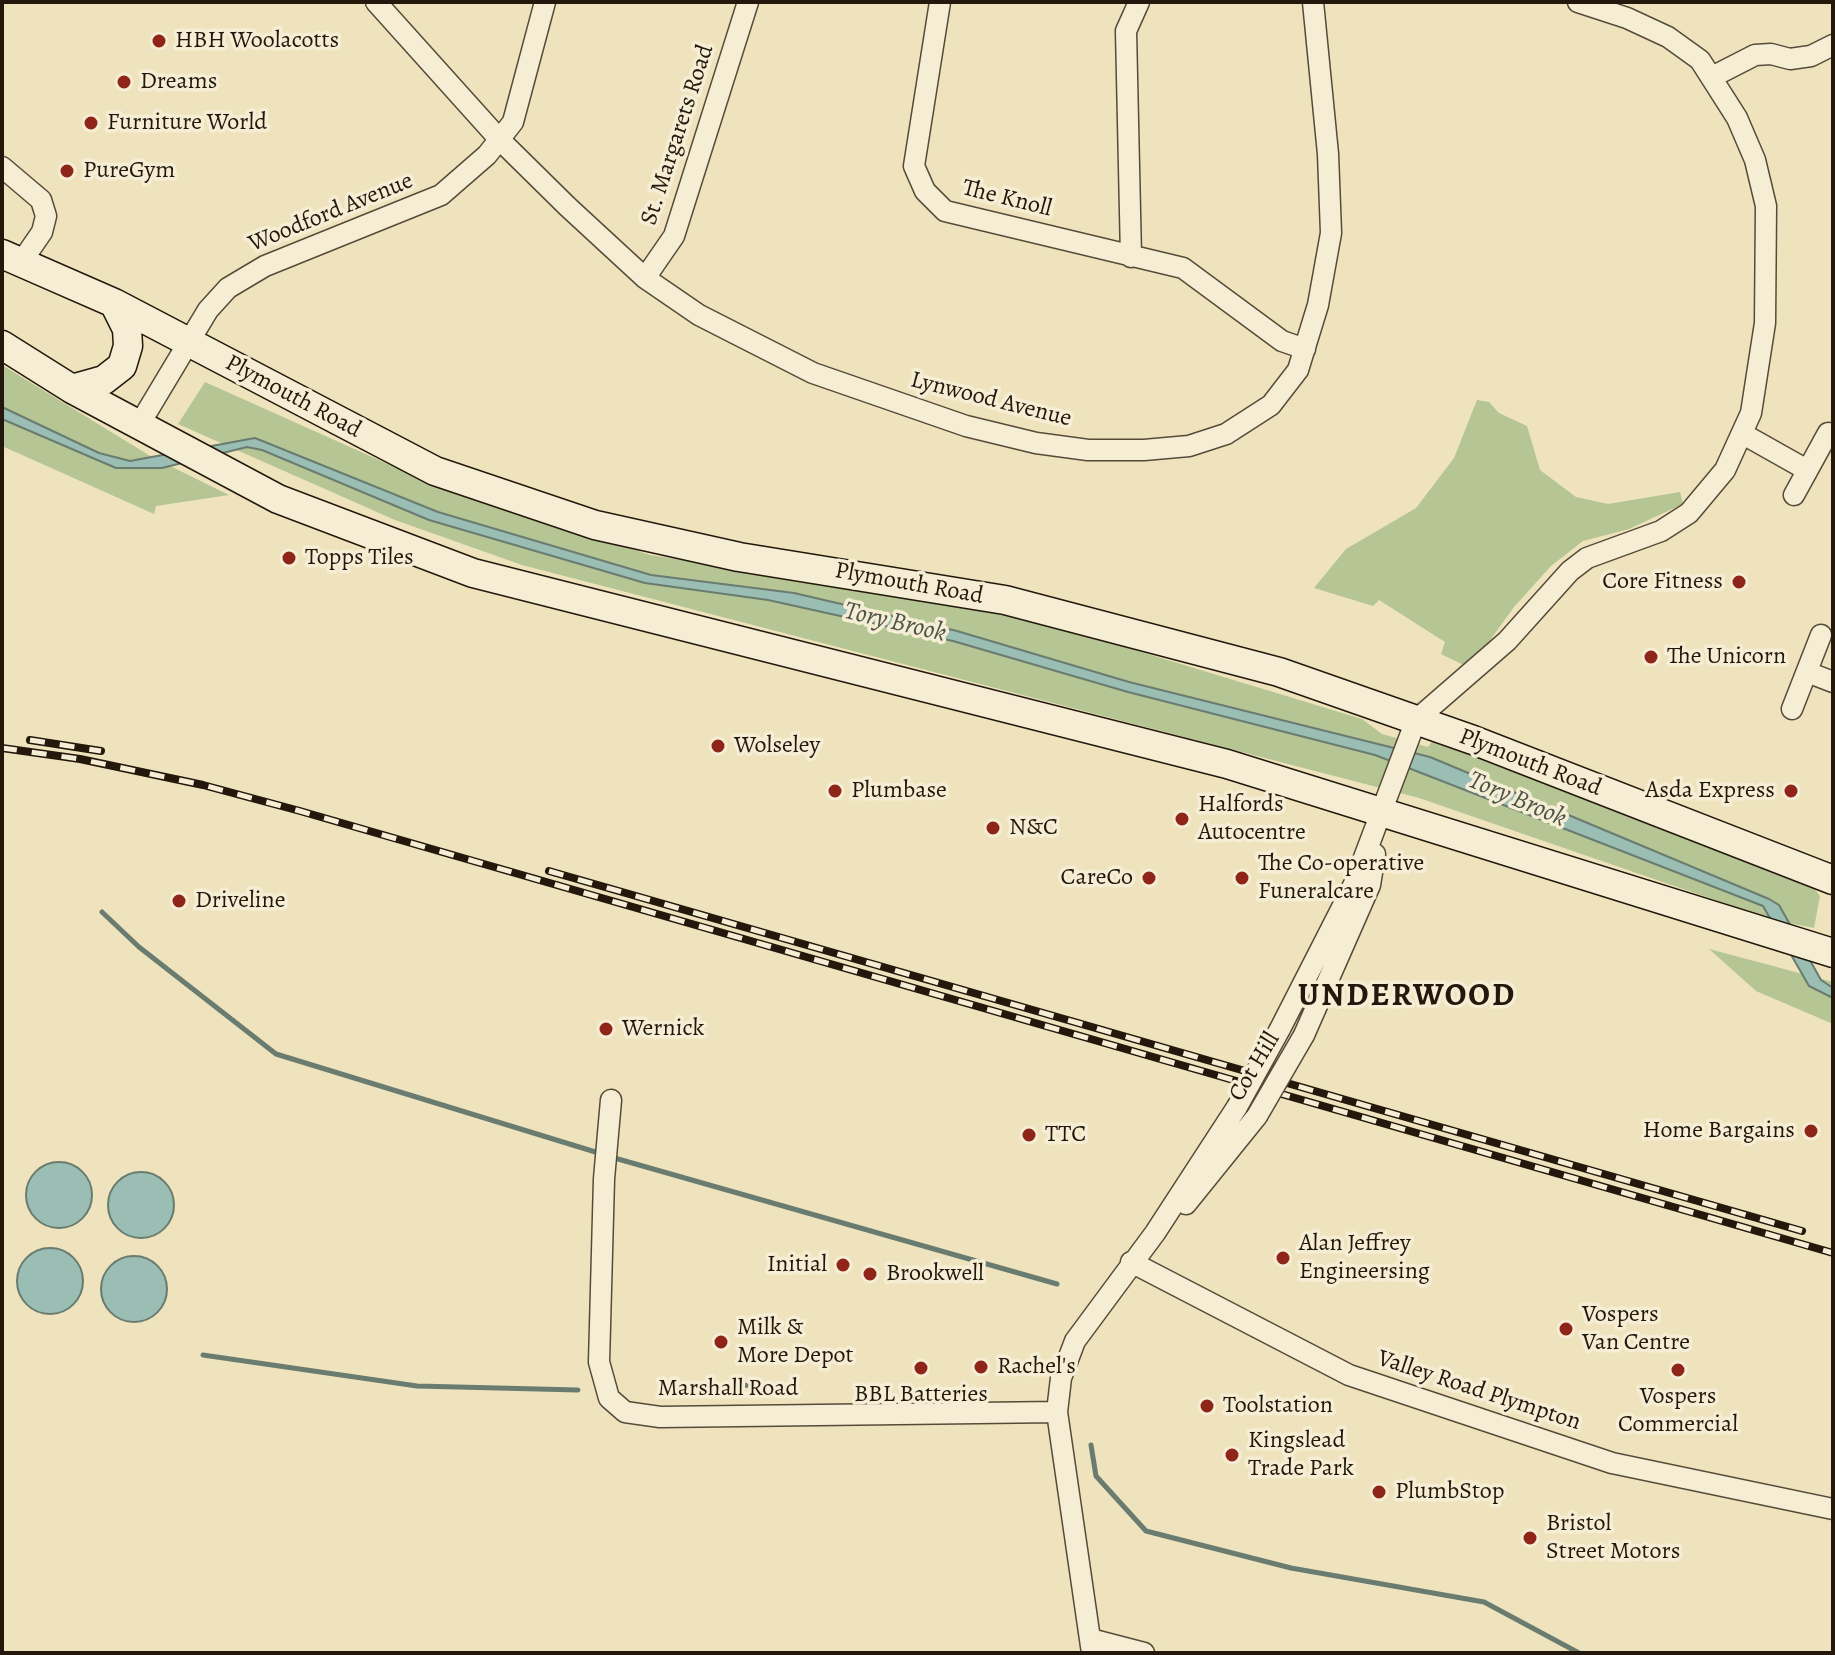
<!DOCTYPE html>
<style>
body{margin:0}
#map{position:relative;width:1835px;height:1655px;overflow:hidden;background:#efe3bd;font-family:Alegreya,serif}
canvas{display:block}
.frame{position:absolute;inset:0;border:4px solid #23180b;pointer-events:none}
</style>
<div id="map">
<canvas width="1835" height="1655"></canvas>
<div class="frame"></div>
</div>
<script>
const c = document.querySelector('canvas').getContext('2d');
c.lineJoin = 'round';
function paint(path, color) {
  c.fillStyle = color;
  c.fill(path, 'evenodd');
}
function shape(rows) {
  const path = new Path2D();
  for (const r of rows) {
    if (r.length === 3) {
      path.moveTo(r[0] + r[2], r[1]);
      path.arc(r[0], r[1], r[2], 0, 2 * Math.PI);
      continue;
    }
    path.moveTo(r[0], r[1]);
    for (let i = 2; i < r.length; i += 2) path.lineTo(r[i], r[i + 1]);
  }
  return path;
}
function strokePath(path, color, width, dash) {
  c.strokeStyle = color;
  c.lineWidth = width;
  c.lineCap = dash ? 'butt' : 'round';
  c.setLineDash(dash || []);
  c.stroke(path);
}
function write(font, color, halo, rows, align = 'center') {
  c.font = font + ' Alegreya,serif';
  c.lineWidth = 7;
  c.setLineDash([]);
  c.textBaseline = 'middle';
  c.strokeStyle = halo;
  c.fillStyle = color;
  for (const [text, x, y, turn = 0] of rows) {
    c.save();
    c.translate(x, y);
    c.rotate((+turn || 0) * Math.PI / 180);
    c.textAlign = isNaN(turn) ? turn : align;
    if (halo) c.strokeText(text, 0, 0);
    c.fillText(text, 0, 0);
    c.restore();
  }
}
paint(shape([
 [2,365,152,457,229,495,156,506,154,514,2,446],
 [205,382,419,478,650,555,957,602,1036,620,1362,719,1382,734,1428,747,1433,740,1814,888,1820,896,1814,928,1770,919,1419,798,522,565,395,520,178,424],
 [1477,400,1489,402,1499,413,1527,426,1540,470,1576,497,1608,504,1680,492,1683,504,1629,529,1583,541,1551,566,1514,607,1470,668,1441,654,1445,642,1379,600,1373,606,1314,588,1346,549,1416,508,1454,458],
 [1709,949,1833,982,1833,1024,1756,991]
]), '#b5c594');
const water = shape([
 [2,407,99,453,130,461,255,438,438,512,651,575,794,593,957,631,1129,682,1430,757,1769,899,1779,905,1821,980,1833,988,1833,998,1809,986,1763,906,1375,755,1128,692,953,641,768,600,645,583,429,520,262,450,247,447,162,468,116,468,2,419,2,407],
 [59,1195,33],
 [141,1205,33],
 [50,1281,33],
 [134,1289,33]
]);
paint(water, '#9abeb3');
strokePath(water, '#6a7c70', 2);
strokePath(shape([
 [102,912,139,947,276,1054,602,1154],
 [611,1157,1057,1284],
 [203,1355,417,1386,578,1390],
 [677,1387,756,1385],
 [1091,1445,1096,1476,1146,1531,1291,1568,1484,1602,1579,1653]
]), '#6a7c70', 5);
const minor = shape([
 [376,2,500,140,568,207,645,278,699,315,813,373,966,426,1036,443,1088,450,1144,450,1189,446,1226,434,1271,405,1298,370,1318,305,1331,233,1328,154,1313,2],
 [940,2,914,166,925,191,945,211,1183,268,1282,341,1305,349],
 [1712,77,1755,55,1771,54,1790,59,1811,56,1833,45],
 [2,167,41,200,46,216,42,232,22,261],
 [1131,257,1126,31,1139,2],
 [645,278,674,236,748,2],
 [139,425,208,310,228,288,265,266,441,195,487,155,513,122,545,2],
 [1743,434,1807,470],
 [1794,495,1828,433],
 [1807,672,1833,682],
 [1792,709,1821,635],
 [1280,1029,1354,884,1416,720,1507,641,1570,571,1587,558,1661,531,1689,513,1725,470,1751,413,1765,323,1766,206,1755,160,1737,118,1700,60,1668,37,1627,18,1578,2],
 [1304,1035,1370,885,1375,854],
 [611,1100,604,1179,599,1362,609,1398,625,1412,660,1417,1057,1412],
 [1186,1204,1257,1116],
 [1131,1262,1349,1375,1612,1463,1833,1509],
 [1090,1639,1144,1653],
 [1092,1653,1057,1412,1061,1378,1075,1341,1155,1233,1237,1107]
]);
const secondary = shape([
 [2,254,114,303,435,471,595,525,739,557,1005,600,1279,672,1473,740,1833,880],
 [2,345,72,389,278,499,473,573,1227,764,1833,953],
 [72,389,104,380,122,366,128,346,127,329,114,303]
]);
strokePath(minor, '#564b38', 23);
strokePath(secondary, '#23180b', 31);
strokePath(minor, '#f5edd4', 20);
strokePath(secondary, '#f5edd4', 28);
const rail = shape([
 [30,740,101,751],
 [2,748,80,759,203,785,300,811,1833,1253],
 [549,871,1802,1231]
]);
strokePath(rail, '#23180b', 8);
strokePath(rail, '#f5edd4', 5, [15]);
const minorBridge = shape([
 [1237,1107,1280,1029],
 [1257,1116,1304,1035]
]);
strokePath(minorBridge, '#564b38', 23, []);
strokePath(minorBridge, '#f5edd4', 20);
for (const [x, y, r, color] of [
 [159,41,8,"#8f2418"],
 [124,82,8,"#8f2418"],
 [91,123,8,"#8f2418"],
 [67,171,8,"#8f2418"],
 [289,558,8,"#8f2418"],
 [1739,582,8,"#8f2418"],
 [1651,657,8,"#8f2418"],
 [718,746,8,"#8f2418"],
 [835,791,8,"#8f2418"],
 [1791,791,8,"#8f2418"],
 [1182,819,8,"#8f2418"],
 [993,828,8,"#8f2418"],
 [1149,878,8,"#8f2418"],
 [1242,878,8,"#8f2418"],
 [179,901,8,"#8f2418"],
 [606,1029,8,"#8f2418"],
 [1811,1131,8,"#8f2418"],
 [1029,1135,8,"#8f2418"],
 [1283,1258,8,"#8f2418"],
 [843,1265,8,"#8f2418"],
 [870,1274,8,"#8f2418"],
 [1566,1329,8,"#8f2418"],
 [721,1342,8,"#8f2418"],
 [981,1367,8,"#8f2418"],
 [921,1368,8,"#8f2418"],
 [1678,1370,8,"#8f2418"],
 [1207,1406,8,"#8f2418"],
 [1232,1455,8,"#8f2418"],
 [1379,1492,8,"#8f2418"],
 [1530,1538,8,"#8f2418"]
]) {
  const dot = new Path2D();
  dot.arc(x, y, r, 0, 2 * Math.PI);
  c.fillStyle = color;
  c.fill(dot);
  strokePath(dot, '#f5edd4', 3);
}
write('24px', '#23180b', '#f5edd4', [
 ["HBH Woolacotts",175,41],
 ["Dreams",140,82],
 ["Furniture World",107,123],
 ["PureGym",83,171],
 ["Topps Tiles",305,558],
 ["Core Fitness",1723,582,"right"],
 ["The Unicorn",1667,657],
 ["Wolseley",734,746],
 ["Plumbase",851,791],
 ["Asda Express",1775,791,"right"],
 ["Halfords",1198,805],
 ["Autocentre",1198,833],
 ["N&C",1009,828],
 ["The Co-operative",1258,864],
 ["Funeralcare",1258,892],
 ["CareCo",1133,878,"right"],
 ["Driveline",195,901],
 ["Wernick",622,1029],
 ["Home Bargains",1795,1131,"right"],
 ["TTC",1045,1135],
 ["Alan Jeffrey",1299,1244],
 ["Engineersing",1299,1272],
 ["Initial",827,1265,"right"],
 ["Brookwell",886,1274],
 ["Vospers",1582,1315],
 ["Van Centre",1582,1343],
 ["Milk &",737,1328],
 ["More Depot",737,1356],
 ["Rachel's",997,1367],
 ["BBL Batteries",921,1395,"center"],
 ["Vospers",1678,1397,"center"],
 ["Commercial",1678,1425,"center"],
 ["Toolstation",1223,1406],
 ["Kingslead",1248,1441],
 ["Trade Park",1248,1469],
 ["PlumbStop",1395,1492],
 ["Bristol",1546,1524],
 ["Street Motors",1546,1552]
], 'left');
write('24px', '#23180b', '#f5edd4', [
 ["St. Margarets Road",678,135,-72],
 ["The Knoll",1007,199,14],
 ["Woodford Avenue",331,213,-22],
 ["Plymouth Road",293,397,28],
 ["Lynwood Avenue",991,400,14],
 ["Plymouth Road",909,584,10],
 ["Plymouth Road",1530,763,21],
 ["Cot Hill",1255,1067,-59],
 ["Marshall Road",728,1389],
 ["Valley Road Plympton",1479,1391,18]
]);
write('italic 26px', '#4d5246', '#f5edd4', [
 ["Tory Brook",895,623,13],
 ["Tory Brook",1517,800,23]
]);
c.letterSpacing = '2px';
write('bold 32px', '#23180b', '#f5edd4', [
 ["UNDERWOOD",1407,997]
]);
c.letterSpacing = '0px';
</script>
